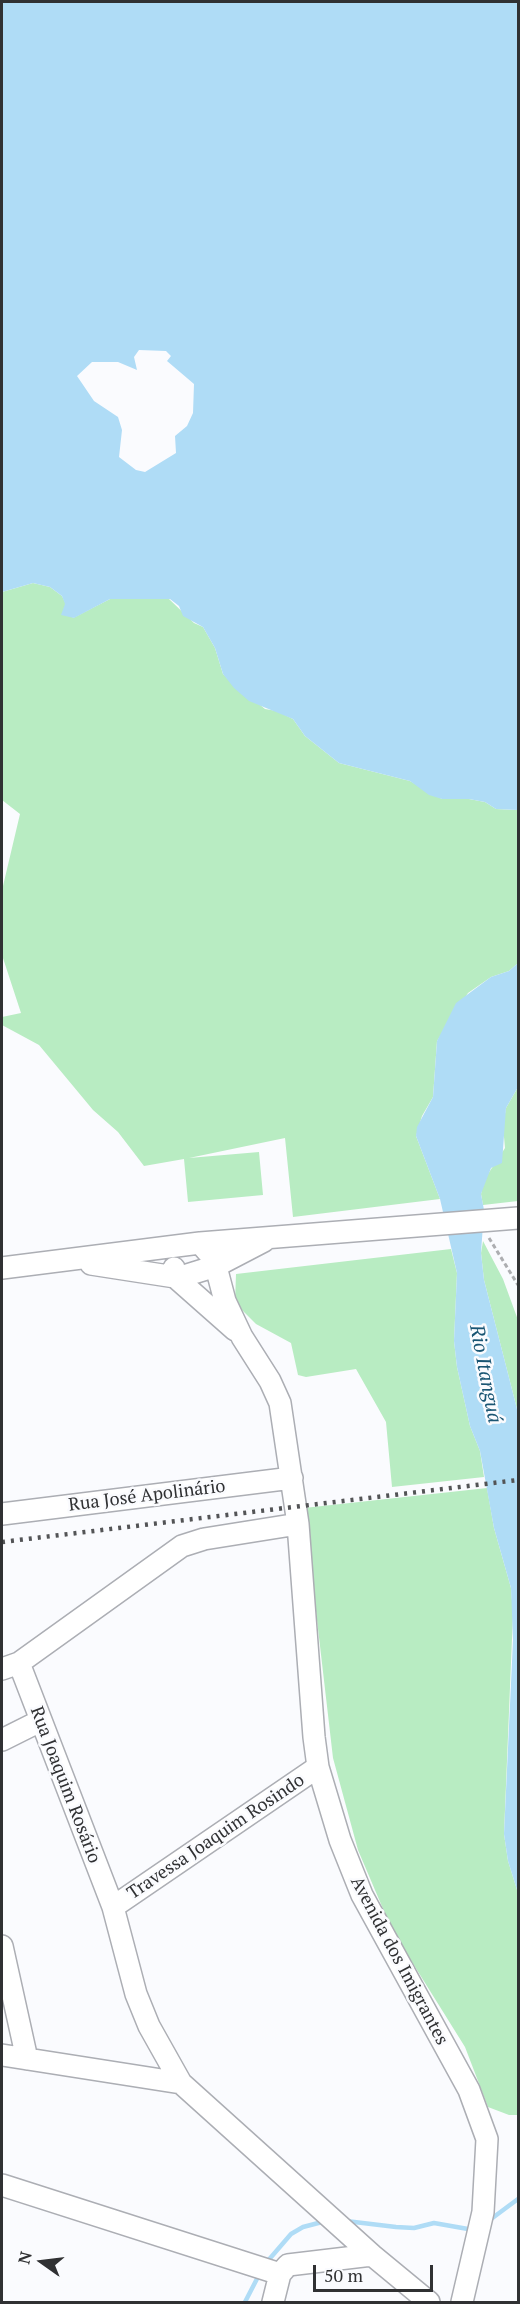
<!DOCTYPE html>
<meta charset="utf-8">
<style>
body{margin:0}
#map{position:relative;width:520px;height:2304px;overflow:hidden;background:#fafbfe;font-family:"PT Serif",serif}
canvas{display:block}
.frame{position:absolute;inset:0;border:3px solid #303133;pointer-events:none}
.north{position:absolute;left:12px;top:2232px;width:60px;height:60px;-webkit-text-stroke:4px #fafbfe;paint-order:stroke;rotate:284deg;font-size:16px;font-weight:700;line-height:24px;text-align:center;color:#303133}
.north::after{content:'';display:block;margin:auto;width:21px;height:27px;background:#303133;clip-path:polygon(50% 0,100% 100%,50% 72%,0 100%)}
.scale{position:absolute;left:313px;top:2265px;width:120px;height:27px;box-sizing:border-box;border:3px solid #303133;border-top:0;padding-left:8px;font-size:18px;line-height:21px;white-space:nowrap;color:#303133;-webkit-text-stroke:4px #fafbfe;paint-order:stroke}
</style>
<div id="map">
<canvas width="520" height="2304"></canvas>
<div class="frame"></div>
<div class="north">N</div>
<div class="scale">50 m</div>
</div>
<script>
const c = document.querySelector('canvas').getContext('2d');
c.lineJoin = 'round';
function paint(path, color) {
  c.fillStyle = color;
  c.fill(path, 'evenodd');
}
function shape(rows) {
  const path = new Path2D();
  for (const r of rows) {
    path.moveTo(r[0], r[1]);
    for (let i = 2; i < r.length; i += 2) path.lineTo(r[i], r[i + 1]);
  }
  return path;
}
function strokePath(path, color, width, dash) {
  c.strokeStyle = color;
  c.lineWidth = width;
  c.lineCap = dash ? 'butt' : 'round';
  c.setLineDash(dash || []);
  c.stroke(path);
}
function write(font, color, halo, rows, align = 'center') {
  c.font = font + ' "PT Serif",serif';
  c.lineWidth = 5;
  c.setLineDash([]);
  c.textBaseline = 'middle';
  c.strokeStyle = halo;
  c.fillStyle = color;
  for (const [text, x, y, turn = 0] of rows) {
    c.save();
    c.translate(x, y);
    c.rotate((+turn || 0) * Math.PI / 180);
    c.textAlign = isNaN(turn) ? turn : align;
    if (halo) c.strokeText(text, 0, 0);
    c.fillText(text, 0, 0);
    c.restore();
  }
}
paint(shape([
 [33,583,50,587,62,596,73,618,110,599,169,599,194,623,203,627,215,648,223,674,265,709,277,711,293,719,305,736,339,763,410,781,442,799,469,799,485,802,496,809,518,810,518,963,509,971,491,977,468,993,437,1041,433,1097,422,1116,416,1136,440,1199,293,1217,285,1138,189,1158,259,1152,263,1195,188,1202,184,1159,144,1166,118,1132,93,1110,39,1045,2,1025,2,1017,21,1013,2,955,2,942,3,886,20,814,2,800,2,592],
 [518,1087,518,1201,483,1205,481,1194,484,1180,505,1148,503,1126,506,1108],
 [483,1241,503,1279,518,1320,518,1413,484,1280,481,1253],
 [451,1249,457,1273,454,1341,457,1367,470,1426,480,1451,484,1477,392,1487,386,1422,356,1369,306,1377,298,1375,291,1343,256,1324,235,1303,236,1274],
 [487,1488,494,1528,511,1588,513,1614,504,1834,508,1861,518,1893,518,2115,509,2115,488,2107,465,2047,392,1930,358,1850,333,1758,304,1508]
]), '#b8ecc2');
paint(shape([
 [2,2,518,2,518,810,496,809,485,802,469,799,442,799,429,795,410,781,339,763,305,736,293,719,249,701,234,688,223,674,215,648,203,627,183,616,179,606,170,599,110,599,74,618,61,615,65,604,62,596,50,587,33,583,2,592],
 [139,350,166,351,171,356,167,361,194,384,193,413,187,426,175,436,176,453,145,472,136,470,119,457,122,430,118,417,94,401,77,376,92,362,118,362,137,370,134,357],
 [518,963,518,1087,506,1108,502,1163,491,1168,481,1194,484,1210,481,1253,484,1280,518,1413,518,1893,508,1861,504,1834,513,1640,511,1588,494,1528,480,1451,470,1426,457,1367,454,1341,457,1273,440,1199,416,1136,417,1127,433,1097,437,1041,456,1003,491,977,509,971]
]), '#afdcf6');
strokePath(shape([
 [346,2221,396,2227,414,2228,434,2223,468,2229,473,2227],
 [487,2222,518,2199],
 [266,2263,291,2234,303,2227,326,2221],
 [245,2302,260,2273]
]), '#afdcf6', 4.5);
const minor = shape([
 [200,1243,214,1259,225,1301,242,1337,270,1381,280,1403,298,1524,314,1737,318,1767,340,1840,362,1895,469,2090,487,2139,483,2212,462,2302],
 [91,1264,175,1277,187,1275,216,1266,264,1241],
 [2,1268,200,1243,518,1218],
 [174,1268,175,1277,235,1330],
 [2,1514,292,1478],
 [19,1663,113,1907,136,1994,149,2026,181,2083,372,2255,429,2302],
 [2,1669,19,1663,182,1546,204,1539,298,1524],
 [2,1740,40,1721],
 [113,1907,318,1767],
 [2,1946,27,2059],
 [2,2055,181,2083],
 [2,2185,280,2274],
 [273,2302,280,2274,288,2265,372,2255]
]);
strokePath(minor, '#acaeb4', 24);
strokePath(shape([
 [489,1238,518,1285]
]), '#adaeb1', 3, [4.5, 3]);
strokePath(minor, '#fff', 21);
strokePath(shape([
 [2,1542,518,1480]
]), '#535456', 4.5, [3, 6]);
write('18px', '#303133', '#fafbfe', [
 ["Rua José Apolinário",147,1496,-7],
 ["Rua Joaquim Rosário",65,1785,69],
 ["Travessa Joaquim Rosindo",216,1837,-34],
 ["Avenida dos Imigrantes",399,1961,62]
]);
write('italic 20px', '#195573', '#fafbfe', [
 ["Rio Itanguá",485,1374,79]
]);
</script>
